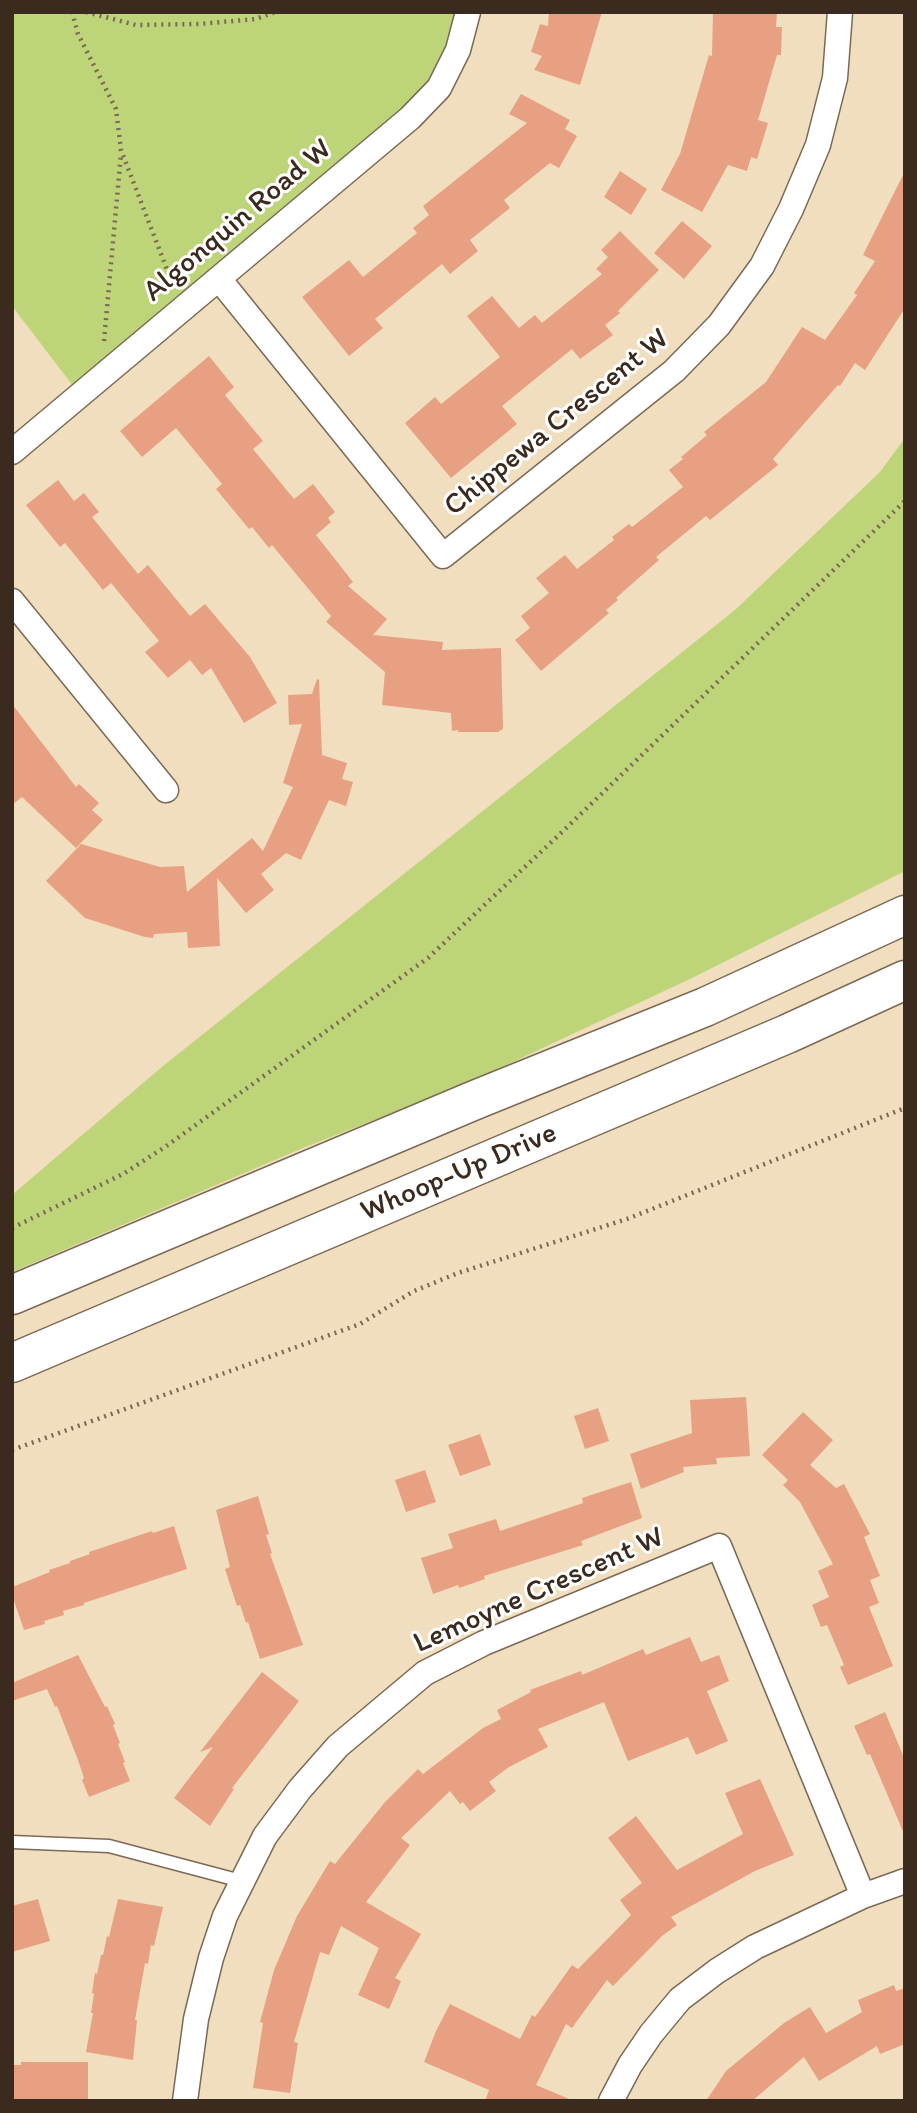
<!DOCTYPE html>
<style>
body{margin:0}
#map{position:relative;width:917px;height:2113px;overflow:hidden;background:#f1debe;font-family:Itim,sans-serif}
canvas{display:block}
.frame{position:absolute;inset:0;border:14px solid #3b2a1e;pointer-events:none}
</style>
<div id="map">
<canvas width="917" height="2113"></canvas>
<div class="frame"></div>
</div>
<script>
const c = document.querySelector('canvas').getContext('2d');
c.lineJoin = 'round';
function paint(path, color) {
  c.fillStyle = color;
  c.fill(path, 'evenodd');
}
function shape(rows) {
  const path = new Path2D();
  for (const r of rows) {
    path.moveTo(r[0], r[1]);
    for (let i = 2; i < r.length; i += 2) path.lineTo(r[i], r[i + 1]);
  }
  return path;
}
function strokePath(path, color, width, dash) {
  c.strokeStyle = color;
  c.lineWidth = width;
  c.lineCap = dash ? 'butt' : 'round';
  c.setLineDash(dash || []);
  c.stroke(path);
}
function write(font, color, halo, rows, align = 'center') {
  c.font = font + ' Itim,sans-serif';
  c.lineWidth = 6;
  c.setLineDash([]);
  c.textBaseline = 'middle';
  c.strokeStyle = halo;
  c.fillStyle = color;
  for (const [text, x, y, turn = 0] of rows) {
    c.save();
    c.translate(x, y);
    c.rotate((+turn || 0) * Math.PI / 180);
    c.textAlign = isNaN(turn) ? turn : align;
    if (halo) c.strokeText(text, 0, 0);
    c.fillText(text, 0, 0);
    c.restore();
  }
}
paint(shape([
 [12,12,468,12,439,88,80,395,12,306],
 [905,438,905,871,692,978,468,1083,303,1148,12,1272,12,1195,163,1066,735,610,880,472]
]), '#bdd478');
paint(shape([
 [549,12,602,12,580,85,534,70,542,56,531,52,540,24,548,26],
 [713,12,777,12,776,27,782,27,781,55,777,55,758,120,768,123,757,159,751,157,747,171,728,165,702,212,661,190,680,154,709,55,712,56],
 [521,94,570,120,565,129,577,136,559,168,550,163,504,200,510,208,470,240,478,251,450,274,442,264,375,319,383,328,349,356,302,297,349,260,363,277,417,233,413,228,429,215,423,206,527,123,509,114],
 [620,171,647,189,631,215,604,197],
 [905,171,905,308,865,370,855,363,840,386,838,385,773,459,778,465,710,520,706,516,656,557,659,560,616,598,618,600,606,610,609,613,541,671,515,640,530,628,521,616,549,593,536,578,565,555,577,569,614,540,612,537,629,524,632,527,683,487,669,470,683,459,681,457,707,435,704,432,766,382,802,327,825,340,857,295,854,293,875,261,863,255],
 [682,221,712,246,684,279,654,253],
 [620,231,659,270,618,311,620,313,605,325,613,335,580,359,572,349,502,406,517,424,451,478,405,423,435,397,441,404,500,357,467,316,492,296,519,328,535,315,542,323,602,274,596,269,608,257,601,250],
 [209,356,234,387,225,395,263,441,253,449,294,499,313,484,335,512,328,518,331,522,316,535,353,582,348,586,387,619,373,635,443,642,442,650,501,648,503,729,498,732,458,732,458,730,452,731,451,713,382,705,385,672,326,622,331,616,272,545,269,548,252,527,249,529,216,489,222,484,176,428,142,457,120,431],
 [58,480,74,501,84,493,99,512,92,517,138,574,148,565,190,616,205,604,250,657,277,703,244,723,211,668,202,675,190,660,168,678,145,652,159,641,111,583,103,590,65,543,60,547,26,505],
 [317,679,319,680,322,755,347,763,342,779,353,782,346,806,329,800,301,860,286,853,261,874,274,890,246,913,217,878,220,946,188,948,187,932,154,934,153,938,145,937,85,918,46,881,81,844,160,867,184,866,187,892,252,838,263,851,293,787,283,783,302,724,289,725,288,695,312,694],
 [12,704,76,787,79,784,99,803,92,810,103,820,76,848,22,797,12,805],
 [746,1397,750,1456,716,1458,717,1464,683,1467,684,1472,641,1489,630,1454,692,1433,690,1400],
 [598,1408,609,1441,585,1449,574,1416],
 [803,1412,833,1440,810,1465,836,1488,844,1484,870,1534,864,1537,880,1576,870,1580,879,1603,869,1607,893,1666,848,1685,840,1667,844,1665,827,1625,821,1627,812,1605,829,1597,818,1571,833,1564,800,1502,783,1485,788,1480,762,1455],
 [480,1434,491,1465,460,1476,448,1445],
 [425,1470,436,1502,406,1512,395,1480],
 [631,1482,642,1518,581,1541,583,1545,484,1576,485,1579,459,1588,458,1585,433,1594,421,1558,453,1548,448,1534,496,1519,500,1531,583,1503,582,1498],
 [258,1496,269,1534,266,1535,272,1553,270,1554,303,1645,260,1659,248,1622,246,1623,240,1605,237,1606,225,1569,230,1567,216,1510],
 [174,1526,187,1569,84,1603,84,1605,63,1611,64,1615,44,1621,45,1624,24,1630,12,1595,12,1587,50,1572,49,1570,70,1563,70,1561,90,1554,89,1552,152,1531,153,1533],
 [690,1637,701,1662,719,1655,729,1681,707,1691,728,1741,696,1755,688,1737,628,1761,604,1702,538,1729,548,1747,509,1767,489,1782,496,1791,470,1811,463,1802,460,1804,450,1791,401,1838,410,1845,366,1902,421,1934,395,1978,401,1981,389,2009,358,1995,379,1948,341,1926,329,1955,320,1952,294,2042,298,2043,290,2093,253,2088,263,2023,260,2022,274,1970,297,1916,330,1861,335,1864,385,1802,418,1769,423,1774,483,1728,501,1719,497,1710,531,1692,530,1690,581,1671,582,1675,643,1649,646,1655],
 [78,1655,105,1707,107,1706,115,1724,113,1725,120,1743,118,1744,125,1762,123,1763,130,1781,89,1797,82,1780,84,1778,78,1760,57,1706,55,1707,47,1689,12,1701,12,1683],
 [262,1672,299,1701,232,1788,234,1789,210,1826,174,1798,213,1747,200,1752],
 [885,1712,905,1760,905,1836,870,1754,867,1755,854,1726],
 [760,1779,794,1855,755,1871,671,1917,677,1925,662,1936,613,1986,607,1980,572,2028,566,2024,536,2085,574,2101,485,2101,489,2090,424,2062,436,2031,450,2004,520,2039,532,2015,535,2017,572,1965,578,1969,631,1915,620,1900,642,1883,608,1838,636,1816,677,1870,743,1834,725,1793],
 [38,1899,50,1941,12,1952,12,1906],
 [118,1899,163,1907,154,1946,151,1945,148,1964,145,1963,135,2020,137,2020,133,2060,86,2052,93,2013,91,2013,94,1994,92,1993,95,1973,97,1974,101,1955,103,1955,107,1936,109,1937],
 [894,1985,896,1991,905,1988,905,2044,880,2054,877,2046,819,2081,804,2057,752,2101,706,2101,726,2071,784,2023,810,2007,826,2033,862,2012,858,2000],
 [21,2062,88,2062,88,2101,12,2101,12,2065,21,2065]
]), '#e7a182');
const service = shape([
 [12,1842,109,1846,241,1881]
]);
const minor = shape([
 [219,279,443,556,674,371,719,325,762,266,791,209,818,145,835,78,840,12],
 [12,452,410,118,439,88,458,50,468,12],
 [12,601,166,790],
 [185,2101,196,2019,211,1958,225,1916,265,1836,300,1789,338,1746,425,1673,484,1643,719,1546,863,1896],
 [611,2101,630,2065,651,2034,680,1999,717,1971,755,1947,863,1896,905,1881]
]);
const motorway = shape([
 [12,1295,475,1100,705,1007,905,915],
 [12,1363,787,1034,905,980]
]);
strokePath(service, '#7b6956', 15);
strokePath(minor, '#7b6956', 27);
strokePath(motorway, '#7b6956', 41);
strokePath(shape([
 [72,12,78,34,116,109,121,150,173,285],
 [86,12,136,25,199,24,256,19,275,12],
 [104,341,121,154],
 [12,1228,123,1174,165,1147,428,958,561,833,905,501],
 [12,1450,360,1324,414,1291,458,1273,627,1219,905,1108]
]), '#7b6956', 4.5, [2, 5]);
strokePath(service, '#fff', 12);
strokePath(minor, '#fff', 24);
strokePath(motorway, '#fff', 38);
write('30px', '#3b2a1e', '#fff', [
 ["Algonquin Road W",238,221,-40],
 ["Chippewa Crescent W",557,423,-39],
 ["Whoop-Up Drive",459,1173,-23],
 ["Lemoyne Crescent W",539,1591,-24]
]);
</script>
